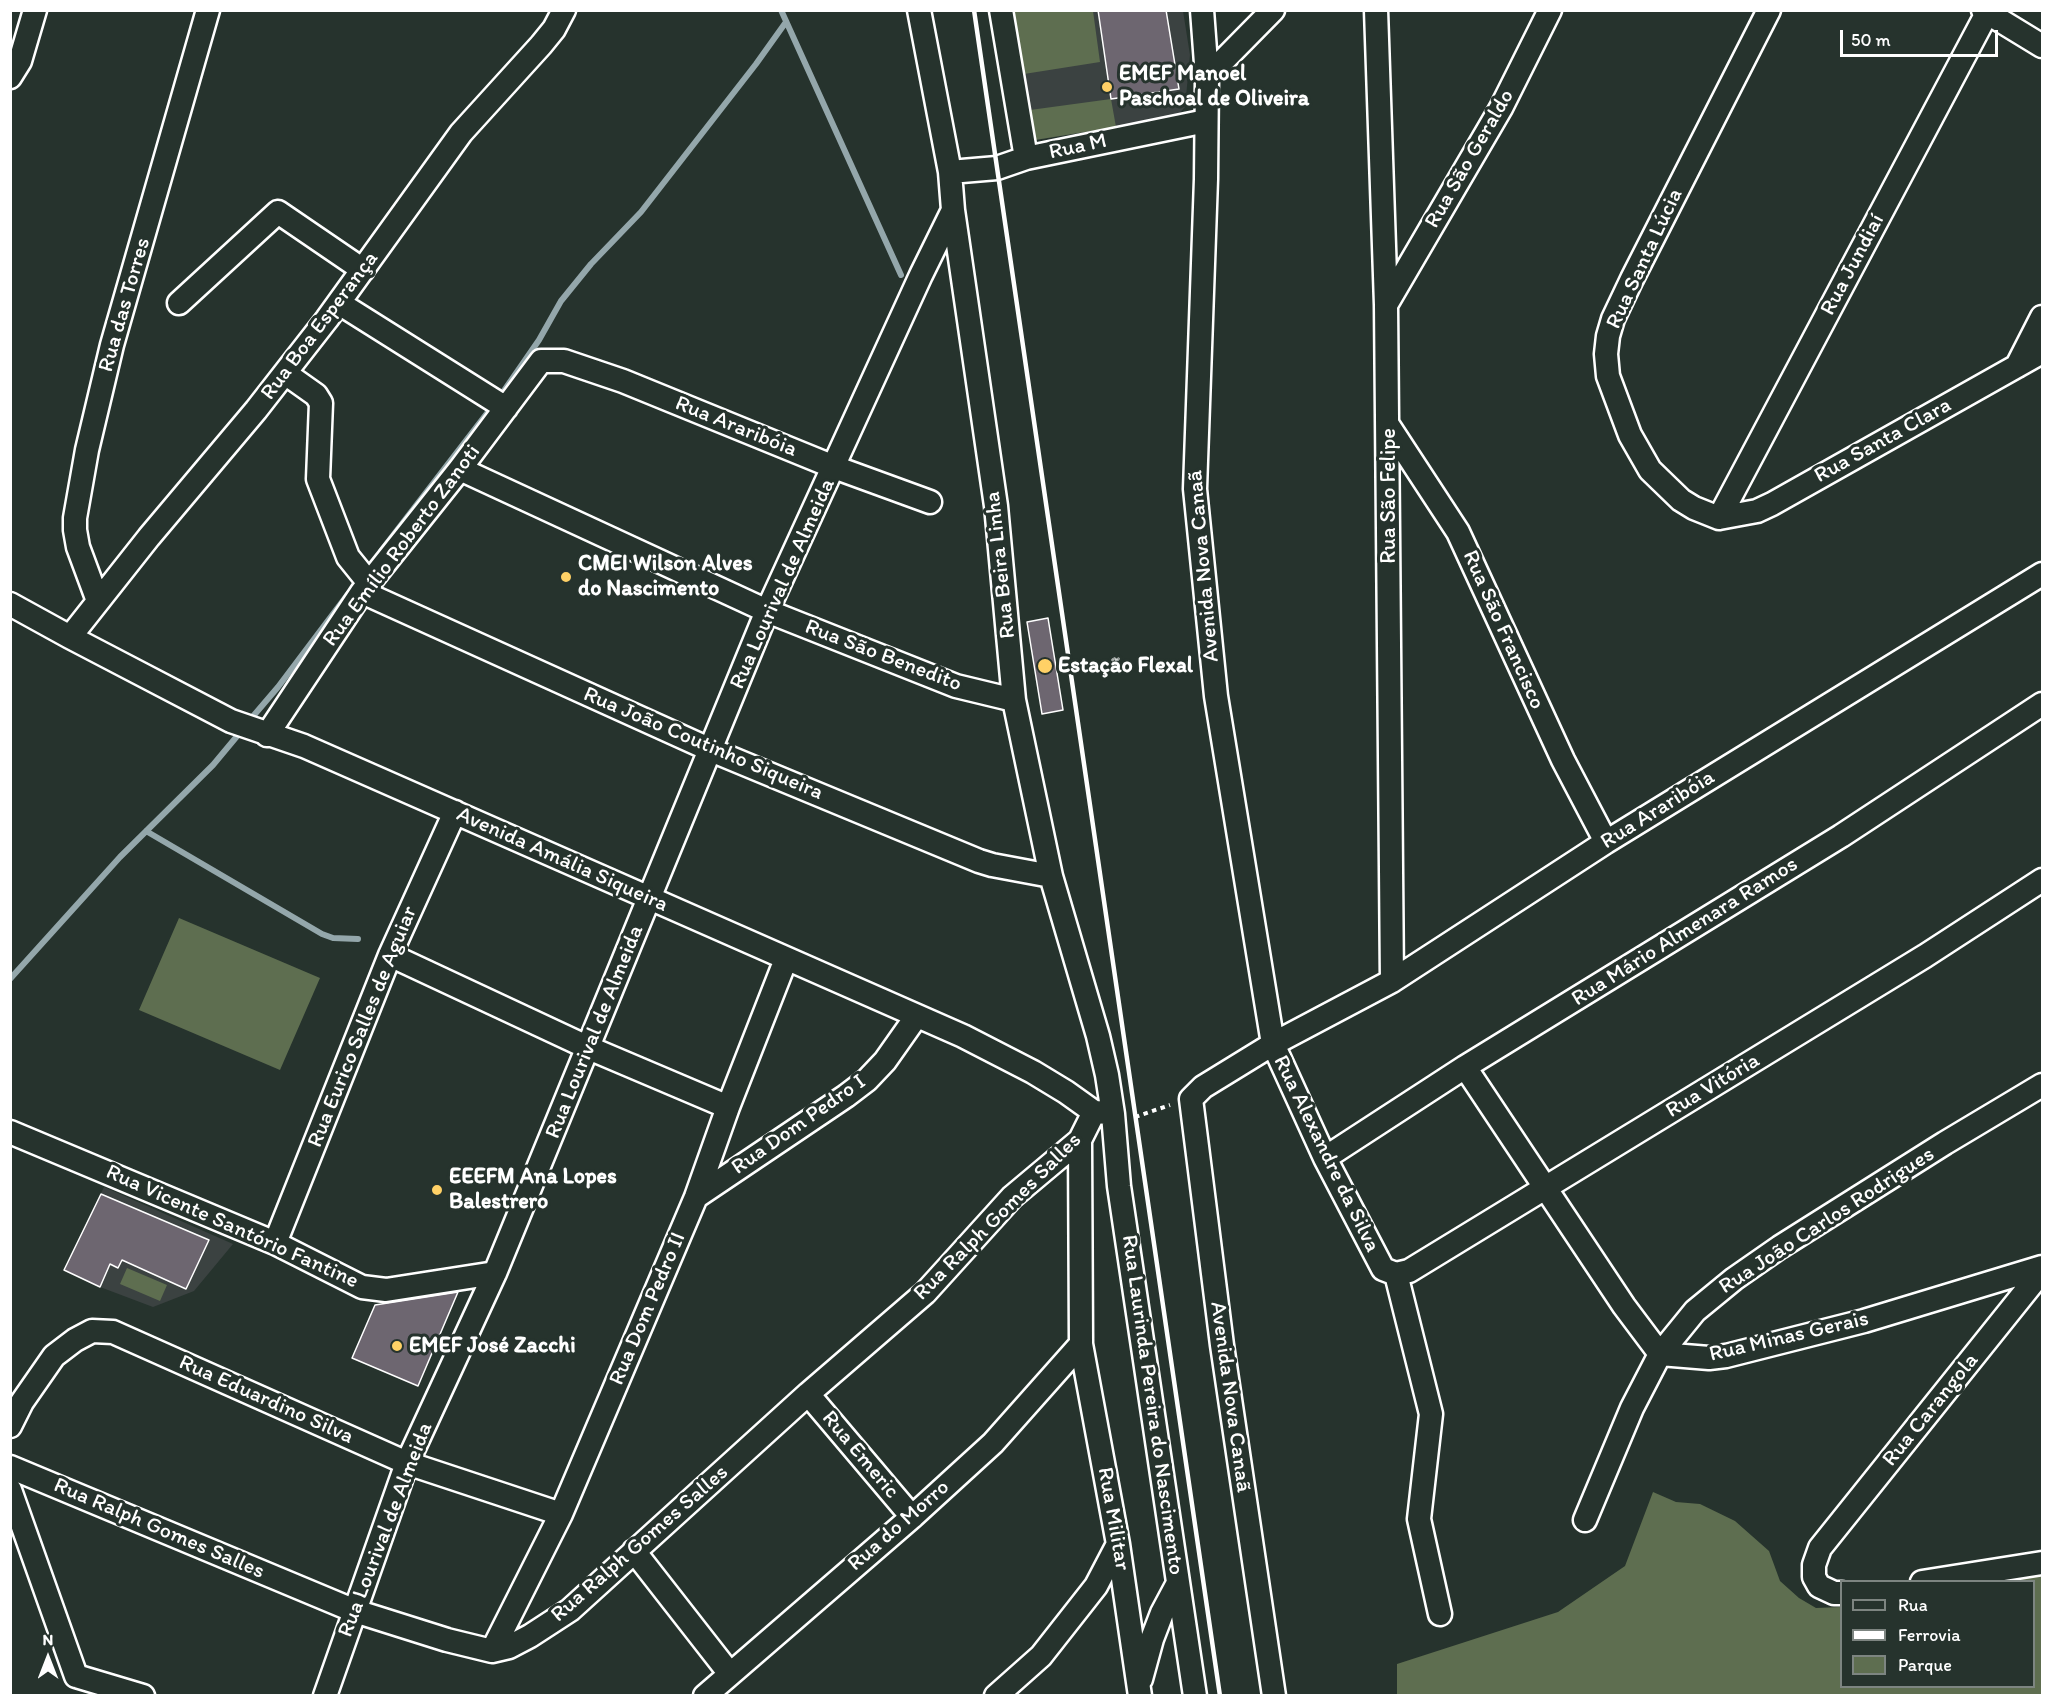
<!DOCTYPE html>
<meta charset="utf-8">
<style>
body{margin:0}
#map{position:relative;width:2053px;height:1706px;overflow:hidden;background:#26332d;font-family:Itim,sans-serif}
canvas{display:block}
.frame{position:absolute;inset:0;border:12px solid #fff;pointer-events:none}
.legend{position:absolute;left:1840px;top:1580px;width:195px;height:108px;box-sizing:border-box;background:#26332d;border:2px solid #7d8581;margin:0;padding:8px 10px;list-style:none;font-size:18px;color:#fff}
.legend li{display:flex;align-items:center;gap:12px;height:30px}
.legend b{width:30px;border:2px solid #7d8581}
.north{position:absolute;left:18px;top:1628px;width:60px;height:60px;-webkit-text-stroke:4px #26332d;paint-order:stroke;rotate:0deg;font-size:16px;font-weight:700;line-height:24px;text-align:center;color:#fff}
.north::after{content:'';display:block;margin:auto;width:21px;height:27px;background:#fff;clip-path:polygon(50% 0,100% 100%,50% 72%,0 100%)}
.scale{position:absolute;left:1840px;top:30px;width:158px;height:27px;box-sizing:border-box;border:3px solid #fff;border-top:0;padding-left:8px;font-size:18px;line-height:21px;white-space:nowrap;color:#fff;-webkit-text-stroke:4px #26332d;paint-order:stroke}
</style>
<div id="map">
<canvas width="2053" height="1706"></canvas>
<div class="frame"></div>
<ul class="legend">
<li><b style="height:8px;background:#26332d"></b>Rua</li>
<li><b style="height:8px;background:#fff"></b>Ferrovia</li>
<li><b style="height:16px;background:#5e6e50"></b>Parque</li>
</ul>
<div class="north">N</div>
<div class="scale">50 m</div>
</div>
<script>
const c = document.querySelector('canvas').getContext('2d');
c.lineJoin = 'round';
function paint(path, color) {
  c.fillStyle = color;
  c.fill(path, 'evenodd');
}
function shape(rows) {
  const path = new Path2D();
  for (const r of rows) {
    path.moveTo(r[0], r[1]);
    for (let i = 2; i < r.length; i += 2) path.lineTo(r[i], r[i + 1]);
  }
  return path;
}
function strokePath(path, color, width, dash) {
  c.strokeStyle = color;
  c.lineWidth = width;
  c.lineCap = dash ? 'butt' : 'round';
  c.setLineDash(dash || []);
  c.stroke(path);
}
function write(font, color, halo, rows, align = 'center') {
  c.font = font + ' Itim,sans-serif';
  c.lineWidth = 6;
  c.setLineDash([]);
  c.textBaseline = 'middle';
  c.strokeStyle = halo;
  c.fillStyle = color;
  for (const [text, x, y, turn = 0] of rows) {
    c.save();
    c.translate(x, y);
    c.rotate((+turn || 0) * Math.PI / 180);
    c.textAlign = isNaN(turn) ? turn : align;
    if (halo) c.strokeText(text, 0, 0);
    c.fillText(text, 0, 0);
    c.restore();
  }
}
paint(shape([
 [1013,11,1183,11,1190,55,1185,107,1175,118,1035,140],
 [104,1187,233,1244,194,1291,153,1307,100,1287,64,1270]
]), '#3b4241');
paint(shape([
 [1013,11,1093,11,1100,62,1024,74],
 [1111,99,1116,127,1035,140,1030,110],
 [179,918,320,978,280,1070,139,1010],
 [127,1268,167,1285,160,1301,120,1284],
 [1653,1492,1676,1502,1700,1504,1735,1521,1769,1551,1780,1581,1799,1598,1816,1608,1841,1607,1842,1686,2034,1686,2034,1582,1993,1581,2042,1572,2042,1695,1397,1696,1397,1664,1558,1612,1625,1566]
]), '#5e6e50');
strokePath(shape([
 [781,10,901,275],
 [381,551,501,395,539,340,561,301,591,264,641,212,756,64,786,22],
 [249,721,278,687,348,594],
 [146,831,322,934,333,938,358,939],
 [10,979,120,857,213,765,243,729]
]), '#94a7ab', 6);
const building = shape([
 [1098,10,1166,10,1179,89,1111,99,1098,10],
 [1048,618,1063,710,1042,714,1027,622,1048,618],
 [101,1194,209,1240,186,1289,122,1260,118,1268,110,1264,100,1287,64,1270,101,1194],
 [458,1292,418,1386,352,1358,375,1305,458,1292]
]);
paint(building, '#6d6670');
strokePath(building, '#fff', 1.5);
const minor = shape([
 [919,10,950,172,953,210,996,506,1014,700,1051,876,1098,1036,1107,1075,1113,1114,1119,1186,1195,1696],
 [1001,10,1026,158],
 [1202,10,1207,77,1206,179,1195,489,1216,696,1273,1044,1325,1158,1383,1269,1396,1274,1409,1271,1925,956,2042,880],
 [1376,10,1386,305,1392,981],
 [1983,10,2042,46],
 [10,77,20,61,35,10],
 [1207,77,1273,10],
 [950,172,997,168,1026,158,1206,121],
 [179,303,278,212,363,270],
 [339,303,506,408],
 [1386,305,1501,108,1550,10],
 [2017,366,2042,317],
 [285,373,316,395,321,403,318,479,348,557,369,583],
 [1388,425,1458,532,1563,760,1606,842],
 [460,469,767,611,956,686,1014,700],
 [1719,518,1694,508,1681,500,1650,470,1630,435,1608,376,1606,354,1608,336,1613,319,1632,279,1769,10],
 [1719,518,1987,13],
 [1719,518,1757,511,1772,504,2042,352],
 [362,592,711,750,979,861,992,865,1051,876],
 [98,601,78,547,75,530,75,518,87,450,112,345,208,10],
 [10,604,70,637,231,721,304,746,963,1036,1033,1072,1066,1092,1094,1112,1109,1113],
 [70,637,149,537,256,410,327,319,461,133,541,45,554,29,564,10],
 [267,735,362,592,460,469,541,361,564,361,623,381,834,467,930,502],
 [390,955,589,1048,728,1107],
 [1465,1067,1624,1306,1660,1354,1709,1358,1726,1356,1864,1321,2042,1267],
 [10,1132,275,1243,362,1287,386,1290,495,1273],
 [1080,1140,1081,1344,1118,1544,1140,1696],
 [1325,1158,1465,1067,1841,836,2042,704],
 [696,1197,846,1096,867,1080,885,1061,916,1017],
 [275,1243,390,955,455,812],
 [1396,1274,1431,1414,1419,1519,1440,1614],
 [808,1394,912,1517],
 [10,1426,22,1402,54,1356,75,1340,92,1331,113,1332,407,1463,561,1514],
 [10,1467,355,1611,447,1640,492,1651,509,1647,530,1636,570,1610,808,1394,925,1293,1012,1197,1080,1140,1094,1112],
 [10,1490,76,1676],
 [1585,1520,1632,1408,1660,1354,1695,1311,1734,1279,1780,1247,1945,1143,2042,1085],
 [634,1551,730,1674],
 [1922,1582,2042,1563],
 [1842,1593,1834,1593,1819,1586,1814,1577,1814,1565,1820,1548,2042,1271],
 [492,1651,561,1514,696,1197,728,1107,786,959],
 [76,1676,143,1696],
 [1141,1679,1152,1639,1162,1613,1178,1583],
 [325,1696,407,1463,495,1273,767,611,921,275,953,210],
 [705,1696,912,1517,993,1443,1081,1344],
 [996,1696,1041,1656,1096,1586,1118,1544],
 [1274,1696,1222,1345,1191,1099,1203,1087,1273,1044,1392,981,1606,842,2042,574]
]);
strokePath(minor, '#fff', 27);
strokePath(shape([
 [1135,1117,1170,1105]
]), '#fff', 4, [4.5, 4.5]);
strokePath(minor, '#26332d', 22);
strokePath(shape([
 [974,10,1220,1696]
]), '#fff', 4.5);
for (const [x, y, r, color] of [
 [1107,87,6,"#ffd166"],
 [566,577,6,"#ffd166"],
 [1045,666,8,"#ffd166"],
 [437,1190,6,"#ffd166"],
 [397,1346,6,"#ffd166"]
]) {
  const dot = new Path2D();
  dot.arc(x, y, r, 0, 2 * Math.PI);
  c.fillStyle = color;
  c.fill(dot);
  strokePath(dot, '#26332d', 2);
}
write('bold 22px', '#fff', '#26332d', [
 ["EMEF Manoel",1119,74],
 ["Paschoal de Oliveira",1119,99],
 ["CMEI Wilson Alves",578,564],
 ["do Nascimento",578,589],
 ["Estação Flexal",1058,666],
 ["EEEFM Ana Lopes",449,1177],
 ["Balestrero",449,1202],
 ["EMEF José Zacchi",409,1346]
], 'left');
write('22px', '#fff', '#26332d', [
 ["Rua M",1078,147,-12],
 ["Rua São Geraldo",1470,159,-60],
 ["Rua Santa Lúcia",1645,259,-65],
 ["Rua Jundiaí",1853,265,-62],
 ["Rua das Torres",125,305,-74],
 ["Rua Boa Esperança",320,326,-53],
 ["Rua Araribóia",736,427,22],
 ["Rua Santa Clara",1883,441,-29],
 ["Rua São Felipe",1389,496,-90],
 ["Rua Emílio Roberto Zanoti",402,546,-53],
 ["Rua Beira Linha",1001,565,-96],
 ["Avenida Nova Canaã",1204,566,-95],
 ["Rua Lourival de Almeida",783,584,-66],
 ["Rua São Francisco",1503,630,66],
 ["Rua São Benedito",883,656,21],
 ["Rua João Coutinho Siqueira",703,744,23],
 ["Rua Araribóia",1658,810,-32],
 ["Avenida Amália Siqueira",562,860,24],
 ["Rua Mário Almenara Ramos",1685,932,-32],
 ["Rua Eurico Salles de Aguiar",363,1027,-68],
 ["Rua Lourival de Almeida",595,1032,-68],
 ["Rua Vitória",1713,1086,-31],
 ["Rua Dom Pedro I",799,1125,-35],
 ["Rua Alexandre da Silva",1326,1154,64],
 ["Rua Ralph Gomes Salles",998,1217,-45],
 ["Rua João Carlos Rodrigues",1827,1221,-33],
 ["Rua Vicente Santório Fantine",232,1227,24],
 ["Rua Dom Pedro II",648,1309,-67],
 ["Rua Minas Gerais",1789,1337,-13],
 ["Avenida Nova Canaã",1230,1397,82],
 ["Rua Eduardino Silva",266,1400,24],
 ["Rua Laurinda Pereira do Nascimento",1152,1405,82],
 ["Rua Carangola",1931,1410,-51],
 ["Rua Emeric",860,1455,50],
 ["Rua Militar",1113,1519,80],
 ["Rua do Morro",899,1526,-41],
 ["Rua Ralph Gomes Salles",159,1529,23],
 ["Rua Lourival de Almeida",386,1530,-69],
 ["Rua Ralph Gomes Salles",640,1544,-41]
]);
</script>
